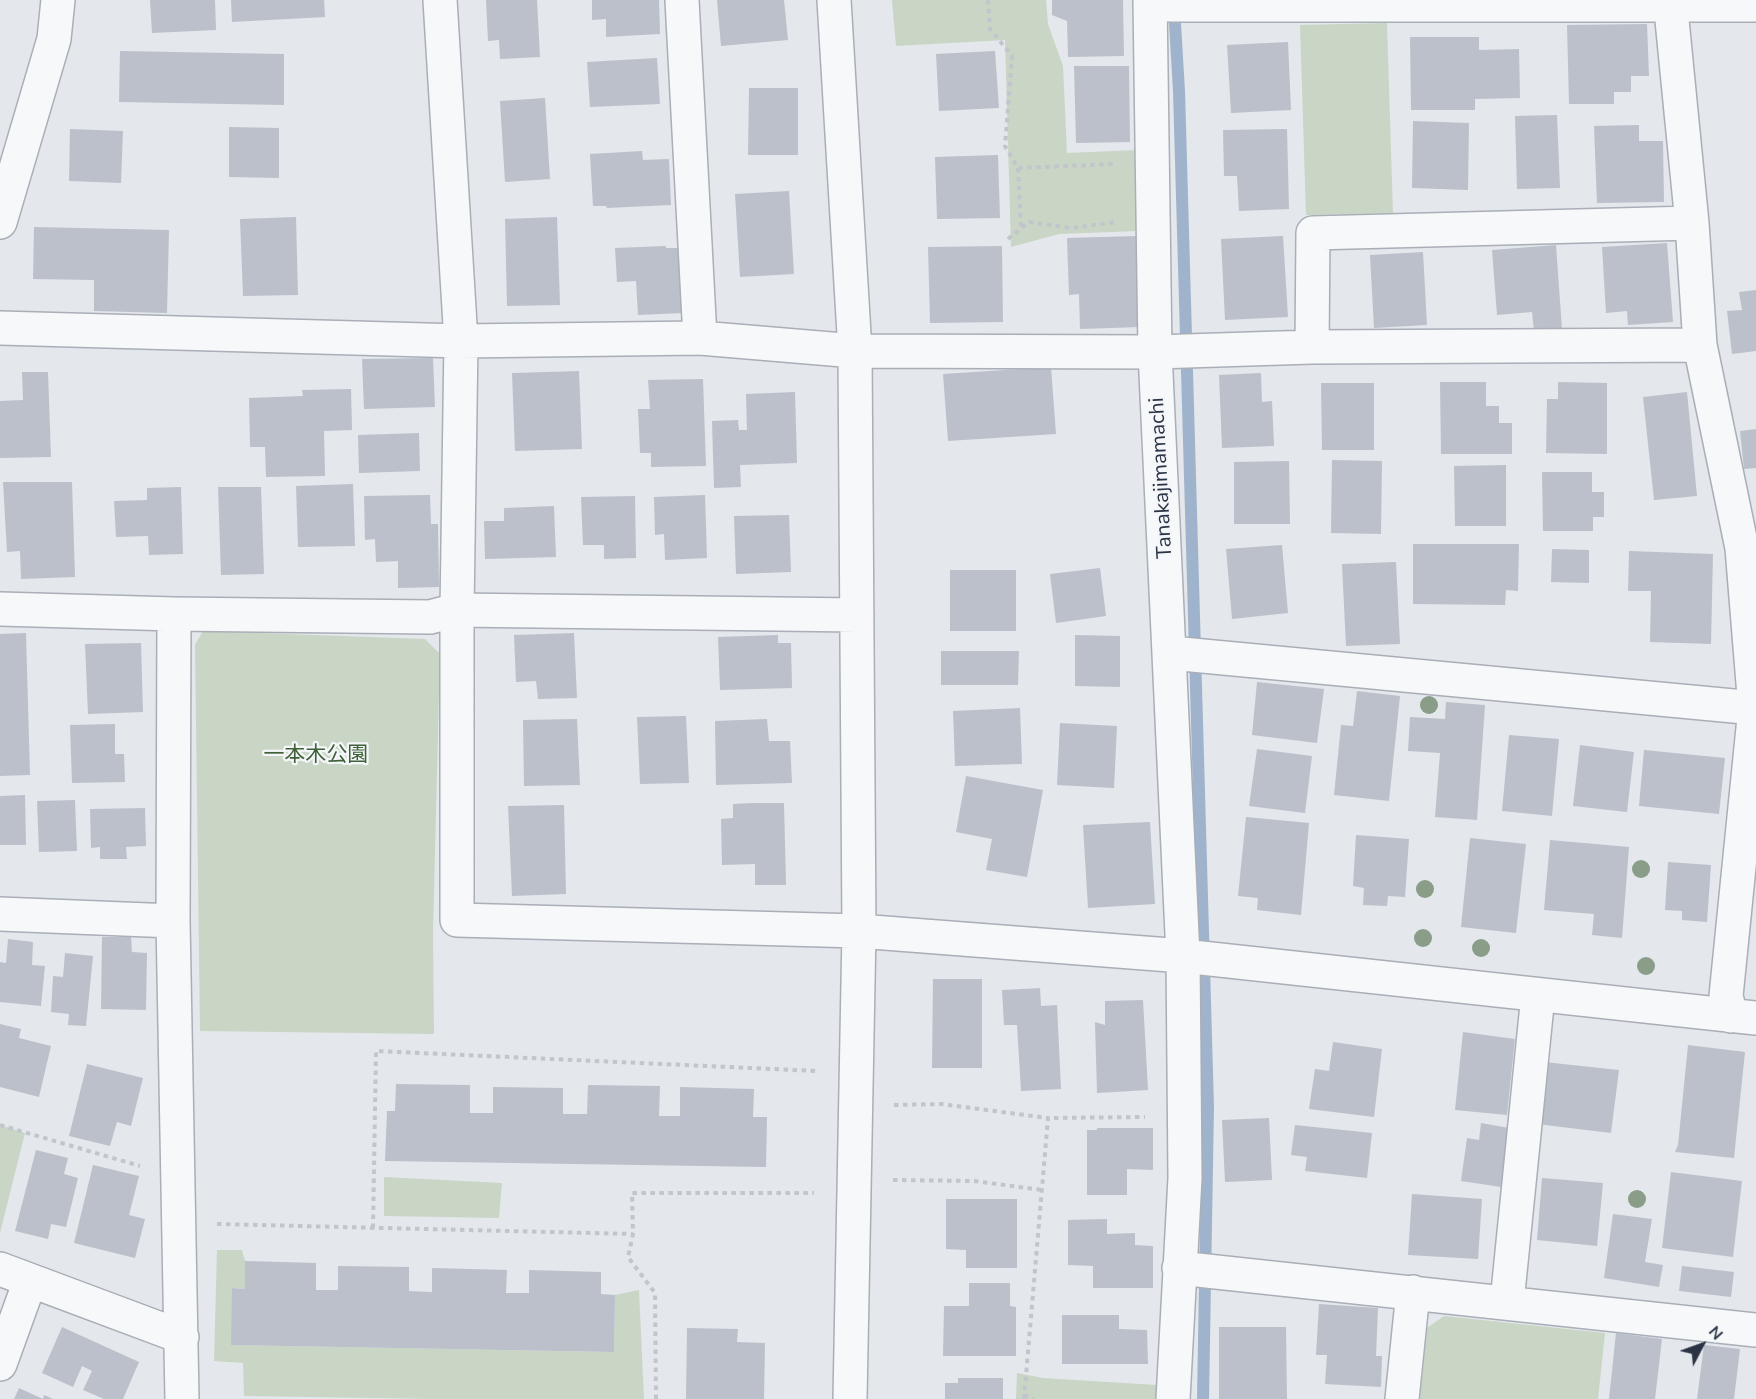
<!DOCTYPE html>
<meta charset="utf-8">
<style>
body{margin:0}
#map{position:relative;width:1756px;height:1399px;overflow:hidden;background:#e4e7ec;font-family:"Nunito Sans",sans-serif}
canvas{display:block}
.north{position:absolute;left:1672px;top:1315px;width:60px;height:60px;-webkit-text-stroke:4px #f4f6f9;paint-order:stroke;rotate:49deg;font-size:16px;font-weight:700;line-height:24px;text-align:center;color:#2b3445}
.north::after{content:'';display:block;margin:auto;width:21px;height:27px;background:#2b3445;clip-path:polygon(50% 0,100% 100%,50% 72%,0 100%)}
</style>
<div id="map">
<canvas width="1756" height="1399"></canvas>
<div class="north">N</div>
</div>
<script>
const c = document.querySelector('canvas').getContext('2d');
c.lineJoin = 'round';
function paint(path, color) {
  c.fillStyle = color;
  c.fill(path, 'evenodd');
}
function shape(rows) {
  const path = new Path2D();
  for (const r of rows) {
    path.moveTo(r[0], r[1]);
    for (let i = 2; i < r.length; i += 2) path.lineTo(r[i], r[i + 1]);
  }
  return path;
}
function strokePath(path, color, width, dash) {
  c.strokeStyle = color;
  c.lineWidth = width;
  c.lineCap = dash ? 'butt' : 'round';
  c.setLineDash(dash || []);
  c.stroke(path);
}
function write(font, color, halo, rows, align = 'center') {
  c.font = font + ' "Nunito Sans","Noto Sans JP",sans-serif';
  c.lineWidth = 4.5;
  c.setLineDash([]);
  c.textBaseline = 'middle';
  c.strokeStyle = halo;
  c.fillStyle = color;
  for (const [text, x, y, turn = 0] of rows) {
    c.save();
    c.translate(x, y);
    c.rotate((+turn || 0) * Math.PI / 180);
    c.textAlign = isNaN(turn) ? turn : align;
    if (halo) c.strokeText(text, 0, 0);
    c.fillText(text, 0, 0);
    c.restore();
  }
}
paint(shape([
 [892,0,1046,0,1048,24,1063,66,1067,153,1137,150,1139,231,1059,234,1011,247,1005,40,896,46],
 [1387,23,1393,213,1306,215,1300,25],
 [203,631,425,639,440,654,433,932,434,1034,200,1031,195,645],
 [0,1125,25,1133,0,1233],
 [384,1177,502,1183,499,1218,384,1216],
 [217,1250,242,1250,245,1261,245,1289,233,1288,232,1345,614,1352,615,1295,639,1290,644,1399,435,1399,244,1396,243,1363,214,1361],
 [1444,1316,1605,1333,1598,1399,1420,1399,1427,1328],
 [1017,1373,1043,1378,1157,1385,1157,1399,1016,1399]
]), '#c9d6c5');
strokePath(shape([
 [1174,7,1179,91,1208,1107,1203,1399]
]), '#9fb4cc', 12);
paint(shape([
 [150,0,215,0,216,30,152,33],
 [231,0,324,0,325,17,232,22],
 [486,0,537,0,540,57,500,59,499,40,488,41],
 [592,0,659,0,660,34,606,37,606,19,592,20],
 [717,0,784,0,788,40,721,46],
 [1052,0,1123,0,1124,56,1068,57,1067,21,1052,15],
 [1647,24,1649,76,1631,76,1631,92,1614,92,1614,104,1569,104,1567,25],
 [1410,37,1479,37,1479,50,1519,49,1520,98,1475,99,1475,110,1411,110],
 [1288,42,1291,110,1231,113,1227,45],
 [120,51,284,54,284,105,119,102],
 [995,51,999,108,939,111,936,54],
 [657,58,660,104,590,107,587,62],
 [1074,66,1129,66,1130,142,1076,143],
 [749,88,798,88,798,155,748,155],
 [545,98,550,179,505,182,500,101],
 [1557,115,1560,188,1517,189,1515,116],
 [1413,121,1469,123,1468,190,1412,188],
 [1639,125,1639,141,1663,141,1664,202,1597,203,1594,126],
 [229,127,279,128,279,178,229,177],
 [70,129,123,131,121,183,69,181],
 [1287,129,1289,209,1239,211,1237,176,1224,176,1223,130],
 [642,151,643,160,669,159,671,205,607,208,606,206,593,206,590,154],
 [998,155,1000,218,937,219,935,157],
 [789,191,794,274,740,277,735,194],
 [296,217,298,295,243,296,240,219],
 [557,217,560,305,507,306,505,219],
 [34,227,169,230,167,313,94,311,94,280,33,279],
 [1137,236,1140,327,1080,329,1079,294,1069,295,1067,238],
 [1283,236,1288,317,1225,320,1221,239],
 [1667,243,1673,322,1628,325,1627,311,1606,313,1602,247],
 [1556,245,1562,329,1534,331,1532,312,1497,315,1492,250],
 [666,246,666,248,679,248,683,313,638,315,636,281,617,282,615,248],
 [1002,246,1003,322,930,323,928,247],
 [1423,252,1427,325,1374,328,1370,255],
 [1756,290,1756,351,1732,354,1727,311,1742,310,1739,292],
 [433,358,435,407,364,409,362,359],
 [1051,367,1056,434,948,441,943,374],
 [579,371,582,449,515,451,512,373],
 [22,372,48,372,51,457,0,458,0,401,23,400],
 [1261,373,1262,402,1272,401,1274,446,1222,448,1219,375],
 [703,379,706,466,651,467,651,453,640,453,638,409,650,409,648,380],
 [1440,382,1486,382,1486,406,1499,406,1499,423,1512,423,1512,454,1441,454],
 [1558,382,1607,383,1607,454,1546,453,1547,399,1558,399],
 [1321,383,1374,383,1374,450,1322,450],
 [351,389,352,430,324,431,325,476,266,477,265,447,250,447,249,398,303,396,302,390],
 [795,392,797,463,740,465,741,487,714,488,712,421,738,420,739,430,747,430,746,394],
 [1687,392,1697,496,1654,500,1643,397],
 [1756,429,1756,468,1744,469,1740,431],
 [419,433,420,471,359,473,358,435],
 [1332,460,1382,461,1381,534,1331,533],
 [1289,461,1290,524,1234,524,1234,462],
 [1506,465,1506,526,1455,526,1454,466],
 [1542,472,1592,472,1592,492,1604,492,1604,517,1593,517,1593,531,1543,531],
 [3,482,72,482,75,577,21,579,20,551,7,552],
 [353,484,355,546,298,547,296,486],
 [181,487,183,554,149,555,148,536,116,537,114,501,147,500,147,488],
 [218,487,261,487,264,574,221,575],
 [430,495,431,524,438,524,439,587,398,588,398,561,376,562,375,539,365,540,364,496],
 [705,495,707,558,665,560,664,534,655,535,654,497],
 [635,496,636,558,604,559,604,545,583,545,581,497],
 [554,506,556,557,485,559,484,521,504,521,504,508],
 [789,515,791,572,736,574,734,516],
 [1413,544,1519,544,1518,591,1506,590,1505,605,1413,604],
 [1282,545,1288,613,1232,619,1226,549],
 [1552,549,1589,550,1589,583,1551,582],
 [1629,551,1713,554,1711,644,1650,642,1651,591,1628,591],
 [1396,562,1400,644,1346,646,1342,564],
 [1100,568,1106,616,1056,623,1050,574],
 [950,570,1016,570,1016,631,950,631],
 [26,633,30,775,0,776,0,634],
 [574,633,577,698,538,699,536,681,516,682,514,635],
 [778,635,778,643,791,643,792,688,720,690,718,637],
 [1075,635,1120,636,1120,687,1075,686],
 [141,643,143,712,88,714,85,644],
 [941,651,1019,651,1018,685,941,685],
 [1257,682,1324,689,1317,743,1252,735],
 [1357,691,1400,696,1389,801,1334,795,1341,725,1353,726],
 [1446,702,1485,705,1477,820,1435,817,1440,753,1408,751,1410,717,1445,719],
 [1020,708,1022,764,955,766,953,711],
 [686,716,689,783,640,784,637,717],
 [577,719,580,785,524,786,523,720],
 [767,719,769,741,790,741,792,783,716,785,715,721],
 [1060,723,1117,726,1114,788,1057,785],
 [115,724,115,754,124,754,125,782,72,783,70,725],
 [1509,735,1559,739,1552,816,1502,811],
 [1580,745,1634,752,1627,812,1573,806],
 [1257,749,1312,756,1305,813,1249,806],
 [1644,750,1725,758,1719,814,1639,806],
 [966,776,1043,790,1027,877,986,870,992,839,956,832],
 [25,795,26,845,0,845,0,796],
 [75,800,77,851,39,852,37,801],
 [753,803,784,803,786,885,755,885,755,864,722,865,721,819,733,818,733,804],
 [564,805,566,894,512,896,508,806],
 [145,808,146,846,126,847,127,859,100,859,100,847,91,848,90,809],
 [1246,817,1309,823,1301,915,1257,910,1258,898,1238,896],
 [1150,822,1155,904,1088,908,1083,825],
 [1356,835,1409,839,1405,897,1388,896,1387,906,1363,905,1364,888,1353,886],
 [1470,838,1526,844,1516,933,1461,927],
 [1550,840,1629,847,1622,938,1592,935,1594,914,1544,910],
 [1668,862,1711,865,1707,922,1682,920,1682,911,1665,910],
 [102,937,131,937,132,952,147,953,146,1010,101,1009],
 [8,939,33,942,32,965,45,966,41,1006,0,1002,0,962,6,963],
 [65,953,93,956,86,1026,68,1025,69,1014,51,1012,53,976,63,977],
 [933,979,982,979,982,1068,932,1068],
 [1040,988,1041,1006,1057,1005,1061,1089,1021,1091,1017,1025,1004,1025,1002,990],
 [1143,1000,1148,1090,1097,1093,1095,1022,1105,1025,1105,1001],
 [0,1024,21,1029,19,1038,51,1046,39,1097,0,1087],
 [1463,1032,1515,1039,1507,1115,1455,1110],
 [1333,1042,1382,1049,1374,1117,1309,1109,1315,1069,1329,1071],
 [1688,1045,1745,1052,1734,1158,1675,1152,1678,1145],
 [1544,1062,1619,1070,1611,1133,1537,1124],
 [87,1064,143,1078,131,1126,117,1122,110,1146,69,1136],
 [396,1084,470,1085,470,1113,493,1113,493,1087,563,1088,563,1114,587,1114,588,1085,660,1086,659,1116,680,1116,680,1087,754,1089,753,1117,767,1117,766,1167,385,1161,387,1111,395,1111],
 [1269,1118,1272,1180,1225,1182,1222,1120],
 [1481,1123,1509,1128,1501,1187,1461,1181,1467,1138,1479,1140],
 [1295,1125,1372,1133,1367,1178,1305,1171,1307,1157,1291,1155],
 [1097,1128,1153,1128,1153,1170,1127,1169,1127,1195,1087,1195,1087,1130,1097,1130],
 [36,1150,68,1158,64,1174,78,1178,66,1227,51,1224,48,1239,15,1231],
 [93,1165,139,1176,129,1215,145,1219,135,1258,74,1243],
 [1671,1172,1742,1181,1733,1257,1662,1248],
 [1542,1178,1603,1183,1597,1246,1537,1240],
 [1412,1194,1482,1199,1478,1259,1408,1255],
 [946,1199,1017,1199,1017,1268,966,1268,966,1250,946,1249],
 [1613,1214,1652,1219,1645,1262,1663,1265,1659,1287,1604,1278],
 [1107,1219,1107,1234,1135,1233,1135,1245,1153,1246,1153,1288,1093,1288,1093,1266,1068,1265,1068,1220],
 [245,1261,316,1263,316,1290,338,1290,338,1266,409,1267,409,1291,432,1292,432,1268,507,1270,506,1293,529,1293,529,1270,601,1272,601,1294,615,1295,614,1352,231,1345,232,1288,245,1289],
 [1682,1266,1734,1272,1731,1297,1679,1291],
 [969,1283,1010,1283,1010,1306,1016,1307,1016,1356,943,1356,944,1306,969,1306],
 [1319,1304,1378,1308,1376,1356,1382,1356,1381,1387,1325,1384,1327,1355,1316,1355],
 [1062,1315,1119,1315,1119,1329,1147,1330,1148,1364,1062,1364],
 [62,1327,139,1362,123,1399,104,1399,83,1390,92,1371,82,1366,73,1387,42,1373],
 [1219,1327,1286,1327,1287,1399,1219,1399],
 [687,1328,738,1329,737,1342,765,1343,764,1399,686,1399],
 [1616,1333,1662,1339,1655,1399,1609,1399],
 [1704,1345,1740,1349,1734,1399,1697,1399],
 [958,1378,1003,1378,1003,1399,945,1399,945,1383,958,1383],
 [19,1388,43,1399,44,1395,53,1399,14,1399]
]), '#bbc0ca');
const minor = shape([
 [440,0,461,341,457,610,457,920,859,931,1183,956,1756,1018],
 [682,0,700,338],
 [834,0,855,351,859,931,850,1399],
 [1150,0,1155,352,1183,956,1185,1178,1173,1399],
 [1670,0,1692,223,1700,345,1742,548,1755,708,1726,996,1731,1016],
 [1150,5,1756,5],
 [0,222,54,39,58,0],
 [0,328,461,341,700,338,855,351,1155,352,1312,347,1700,345],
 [1312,347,1313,233,1692,223],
 [0,609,174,614,430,617,457,610,857,615],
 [174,614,173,921,182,1399],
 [1171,653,1755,708],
 [0,914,173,921],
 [1179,1268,1756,1330],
 [0,1269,182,1337],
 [1507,1302,1538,995],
 [0,1364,30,1281],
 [1402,1399,1413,1292]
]);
strokePath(minor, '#a9aeb7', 36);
strokePath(shape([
 [988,0,990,29,1012,56,1005,146,1018,168,1116,164],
 [1018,168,1021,227],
 [1008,239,1029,222,1071,228,1117,222],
 [894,1105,941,1104,1048,1118],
 [0,1125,140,1166],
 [893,1180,974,1181,1042,1190],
 [217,1224,633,1234],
 [373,1228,376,1051,816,1071],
 [1024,1395,1034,1399],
 [656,1399,655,1293,628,1257,633,1234,632,1193,814,1193],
 [1024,1399,1048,1118,1145,1117]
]), '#c2c5cb', 4, [4.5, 4.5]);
strokePath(minor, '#f7f8fa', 33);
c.fillStyle = '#899d89';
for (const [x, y] of [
 [1429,705],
 [1641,869],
 [1425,889],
 [1423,938],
 [1481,948],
 [1646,966],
 [1637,1199]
]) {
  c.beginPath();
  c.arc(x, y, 9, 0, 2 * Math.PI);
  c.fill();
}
write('21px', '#2b3445', '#f4f6f9', [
 ["Tanakajimamachi",1162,478,-93]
]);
write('21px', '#3f6138', '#f4f6f9', [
 ["一本木公園",316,756]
]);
</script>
